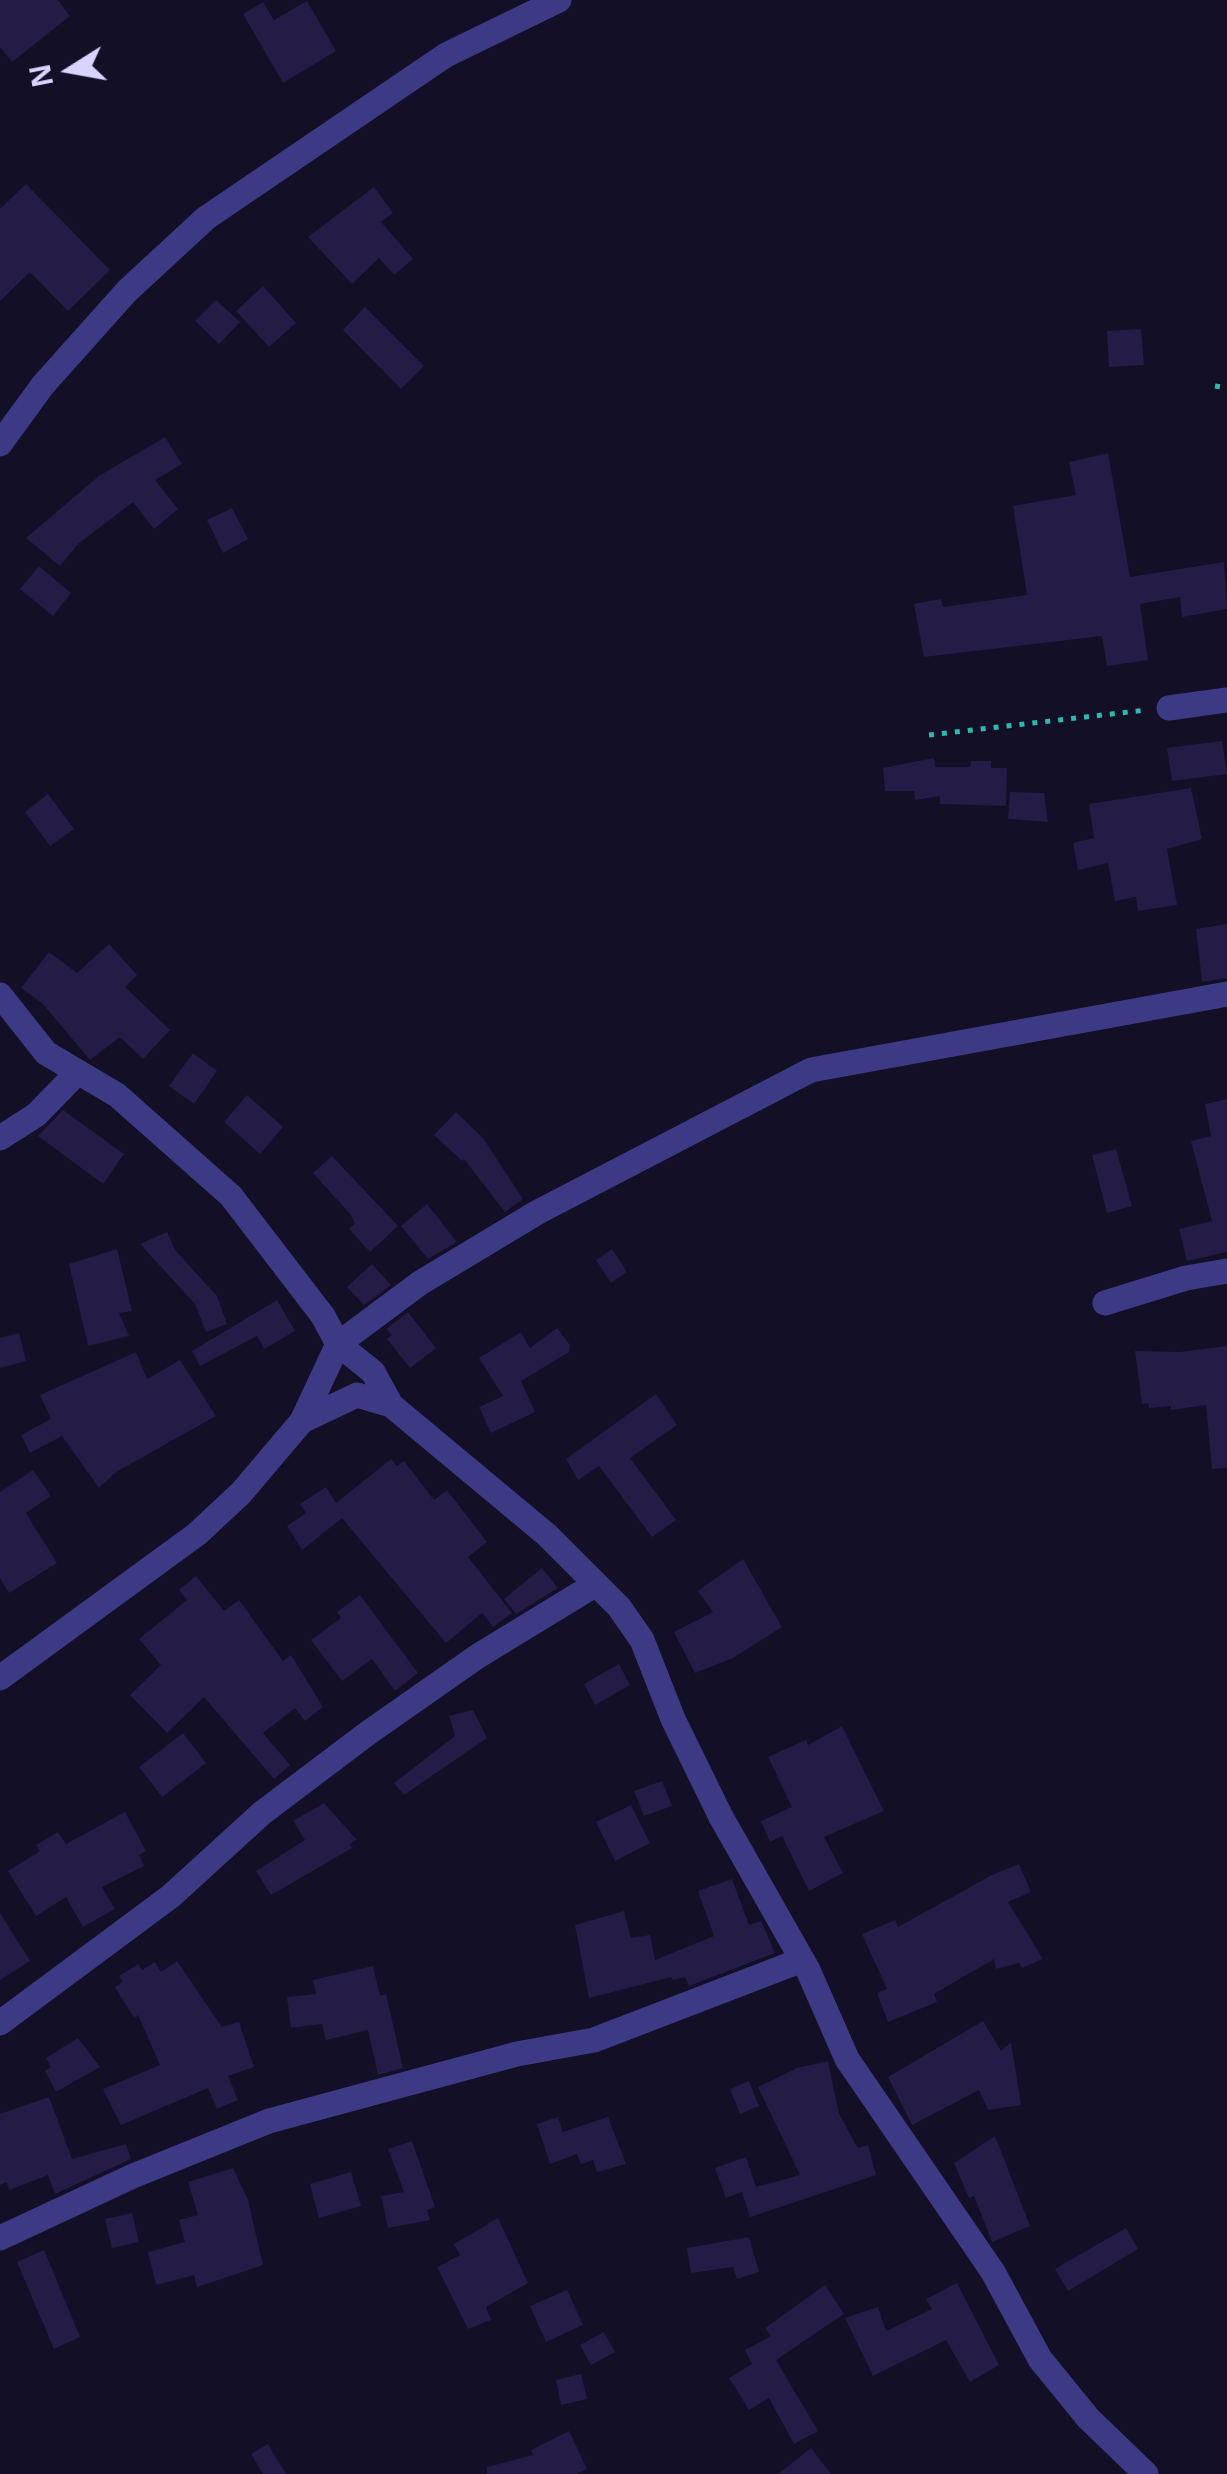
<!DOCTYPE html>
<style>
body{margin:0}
#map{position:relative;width:1227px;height:2474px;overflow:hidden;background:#130f26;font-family:"Open Sans",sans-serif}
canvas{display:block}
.north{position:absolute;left:20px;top:20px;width:100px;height:100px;-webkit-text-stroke:8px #130f26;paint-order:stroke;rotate:259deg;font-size:28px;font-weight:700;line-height:40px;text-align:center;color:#d9d4ff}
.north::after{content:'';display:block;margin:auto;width:35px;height:45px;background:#d9d4ff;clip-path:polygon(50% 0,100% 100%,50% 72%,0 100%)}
</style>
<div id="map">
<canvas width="1227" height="2474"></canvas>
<div class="north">N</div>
</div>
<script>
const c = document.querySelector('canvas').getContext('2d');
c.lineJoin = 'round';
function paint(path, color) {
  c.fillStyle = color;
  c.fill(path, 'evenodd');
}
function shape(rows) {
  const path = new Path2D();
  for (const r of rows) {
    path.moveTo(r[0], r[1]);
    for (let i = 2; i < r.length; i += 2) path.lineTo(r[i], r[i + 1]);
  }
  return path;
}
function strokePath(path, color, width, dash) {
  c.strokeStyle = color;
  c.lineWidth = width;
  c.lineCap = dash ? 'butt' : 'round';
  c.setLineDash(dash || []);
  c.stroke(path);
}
paint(shape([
 [0,0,58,0,70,16,12,62,0,47],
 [307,1,336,51,283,83,243,14,263,2,274,20],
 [26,184,110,270,68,311,30,272,0,301,0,209],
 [374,187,393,213,381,222,413,259,394,275,379,258,352,284,308,237],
 [263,286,296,323,269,347,236,311],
 [216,300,240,322,219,344,195,321],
 [365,307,424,366,401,389,343,330],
 [1141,329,1144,365,1109,367,1107,331],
 [165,437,182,464,155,480,178,509,154,529,133,502,78,544,60,566,26,538,99,476],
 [1108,453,1130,577,1224,562,1227,609,1182,617,1180,597,1140,604,1148,660,1107,666,1102,636,924,657,914,604,941,599,943,607,1027,595,1013,506,1076,495,1069,462],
 [232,508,248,539,223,553,207,520],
 [39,566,71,593,53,616,20,589],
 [1222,741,1227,774,1172,781,1167,748],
 [934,758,935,767,970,767,971,761,991,761,991,768,1007,768,1006,806,940,804,940,796,915,800,914,791,885,791,883,768],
 [1191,788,1202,839,1167,849,1177,905,1138,911,1136,897,1115,901,1108,863,1078,870,1073,843,1094,838,1089,804],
 [1010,792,1044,793,1048,822,1008,819],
 [48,794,74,829,50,846,25,812],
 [1227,924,1227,978,1202,982,1196,929],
 [109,944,137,975,125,987,170,1030,143,1059,120,1037,90,1060,42,1003,21,988,49,952,77,973],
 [193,1053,217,1071,194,1104,169,1086],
 [247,1095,283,1127,260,1154,224,1122],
 [1227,1099,1227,1252,1187,1261,1179,1229,1212,1221,1191,1141,1211,1136,1205,1104],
 [63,1110,124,1154,103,1184,38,1136],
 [456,1112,483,1138,523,1199,505,1212,464,1159,462,1161,434,1135],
 [1116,1149,1132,1206,1107,1213,1092,1155],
 [332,1156,398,1226,370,1252,349,1229,355,1223,350,1214,313,1173],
 [427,1204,457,1242,428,1259,401,1226],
 [167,1232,175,1250,217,1296,227,1324,206,1332,195,1304,140,1244],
 [117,1249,132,1311,119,1313,129,1336,88,1346,69,1264],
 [612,1249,627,1272,611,1283,596,1260],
 [372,1264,391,1285,364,1305,347,1287],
 [277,1300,295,1331,264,1349,257,1336,200,1366,192,1351],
 [408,1312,436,1348,410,1368,387,1339,392,1335,386,1329],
 [557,1328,570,1345,569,1352,521,1381,535,1412,491,1433,479,1407,503,1396,479,1358,521,1332,530,1348],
 [19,1333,26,1361,0,1368,0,1338],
 [1227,1346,1227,1468,1212,1469,1206,1405,1171,1410,1171,1406,1149,1408,1148,1403,1142,1404,1135,1351,1180,1352],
 [136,1352,147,1379,180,1360,216,1416,116,1472,99,1488,62,1436,30,1453,21,1435,51,1419,40,1395],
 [656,1394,677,1425,630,1458,676,1520,652,1537,599,1466,578,1480,566,1459],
 [391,1459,397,1466,404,1461,434,1500,447,1490,487,1542,468,1557,512,1613,493,1627,482,1613,446,1643,342,1518,302,1550,287,1526,306,1513,300,1504,326,1487,336,1503],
 [33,1470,51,1496,26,1513,57,1563,9,1593,0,1578,0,1492],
 [743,1559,782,1627,733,1658,695,1673,674,1632,713,1612,698,1591],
 [542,1568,558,1588,516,1614,504,1599],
 [196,1576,224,1611,239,1600,283,1661,291,1655,323,1707,305,1721,295,1708,263,1733,290,1765,274,1779,204,1697,167,1733,130,1695,161,1665,139,1639,187,1600,179,1590],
 [360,1595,418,1673,395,1691,372,1659,342,1681,311,1640,341,1618,337,1612],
 [619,1664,630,1685,595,1705,584,1684],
 [473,1710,487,1738,404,1795,394,1783,455,1736,449,1716],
 [842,1726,884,1811,824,1837,843,1873,809,1891,782,1836,770,1842,761,1821,792,1807,768,1757,806,1740,808,1745],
 [183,1733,206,1763,162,1797,139,1767],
 [662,1781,672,1806,644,1816,634,1791],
 [324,1803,357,1840,350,1844,352,1848,271,1895,256,1871,305,1840,293,1821],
 [631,1805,650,1843,615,1861,596,1822],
 [125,1812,146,1851,139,1855,144,1866,102,1887,115,1909,83,1927,66,1897,36,1916,8,1871,40,1851,36,1845,58,1832,66,1844],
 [1019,1864,1031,1892,1008,1902,1043,1959,1022,1968,1019,1963,996,1969,994,1959,934,1994,937,2002,888,2022,877,1993,887,1989,862,1934,895,1920,898,1927,992,1875],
 [732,1879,749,1925,761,1921,775,1953,689,1986,685,1977,673,1980,671,1977,589,1998,575,1925,624,1911,631,1938,650,1935,655,1960,714,1936,698,1891],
 [0,1913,30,1961,0,1980],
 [177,1961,222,2027,239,2022,254,2067,228,2076,238,2100,217,2109,208,2088,121,2125,103,2089,160,2065,138,2015,134,2018,115,1987,123,1982,119,1976,138,1964,142,1970,155,1962,161,1972],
 [373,1966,380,1996,386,1994,403,2068,378,2075,368,2030,326,2040,322,2024,291,2028,287,1997,316,1994,313,1980],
 [983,2021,1001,2051,1011,2042,1021,2105,988,2110,979,2090,912,2125,888,2077],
 [78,2038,100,2067,56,2092,45,2071,51,2067,46,2058],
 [828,2061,839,2114,858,2148,868,2145,876,2175,750,2217,742,2192,726,2198,715,2168,746,2157,756,2187,752,2188,800,2175,758,2087,797,2068],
 [749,2081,759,2106,740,2114,730,2089],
 [49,2097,72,2159,126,2144,131,2159,55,2194,48,2175,9,2190,7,2182,0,2185,0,2114],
 [558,2117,563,2132,608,2117,626,2164,597,2172,593,2160,581,2164,577,2154,550,2164,537,2124],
 [995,2136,1030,2226,992,2242,974,2196,969,2198,954,2163],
 [412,2141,435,2207,427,2210,430,2220,388,2228,381,2196,404,2192,388,2149],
 [233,2168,248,2200,263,2265,197,2287,194,2275,156,2285,148,2252,185,2242,179,2220,198,2215,188,2182],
 [351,2172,361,2206,319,2218,310,2184],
 [132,2213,139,2242,112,2248,105,2219],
 [498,2218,528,2283,486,2307,491,2320,468,2329,437,2267,460,2255,454,2244],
 [1126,2228,1138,2249,1068,2291,1055,2269],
 [749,2237,759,2272,737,2279,733,2267,691,2273,687,2248],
 [44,2250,80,2337,54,2349,17,2262],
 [957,2283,999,2365,970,2382,946,2340,873,2376,845,2318,878,2307,886,2331,932,2309,926,2299],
 [825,2285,844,2314,776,2360,818,2431,794,2444,769,2398,749,2410,729,2378,752,2364,745,2350,771,2336,765,2328],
 [567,2290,583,2325,546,2342,530,2306],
 [604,2332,615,2352,591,2365,580,2345],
 [581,2374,587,2399,561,2405,556,2380],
 [569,2431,587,2469,576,2474,487,2474,487,2467,533,2455,531,2450],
 [268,2444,286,2474,263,2474,251,2454],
 [811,2448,831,2474,778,2474]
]), '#241b47');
strokePath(shape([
 [1215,386,1227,388],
 [929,735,1146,710]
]), '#2fb8b0', 5, [5, 8]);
strokePath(shape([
 [0,444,43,385,127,291,206,218,446,55,559,0],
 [1169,708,1227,700],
 [0,995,46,1053,117,1095,231,1196,323,1316,338,1344,373,1372,391,1405,547,1535,619,1607,642,1640,673,1719,721,1817,808,1970,847,2059,993,2272,1040,2359,1088,2418,1146,2474],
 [0,1138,36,1115,78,1072],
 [1105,1303,1186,1278,1227,1271],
 [302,1421,357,1395,391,1405],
 [0,1678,197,1534,241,1493,302,1421,338,1344,420,1283,538,1212,811,1070,1227,994],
 [0,2023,171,1896,262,1813,368,1733,478,1656,596,1584],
 [0,2238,133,2176,269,2121,517,2054,594,2040,802,1960]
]), '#3d3a85', 25);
</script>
